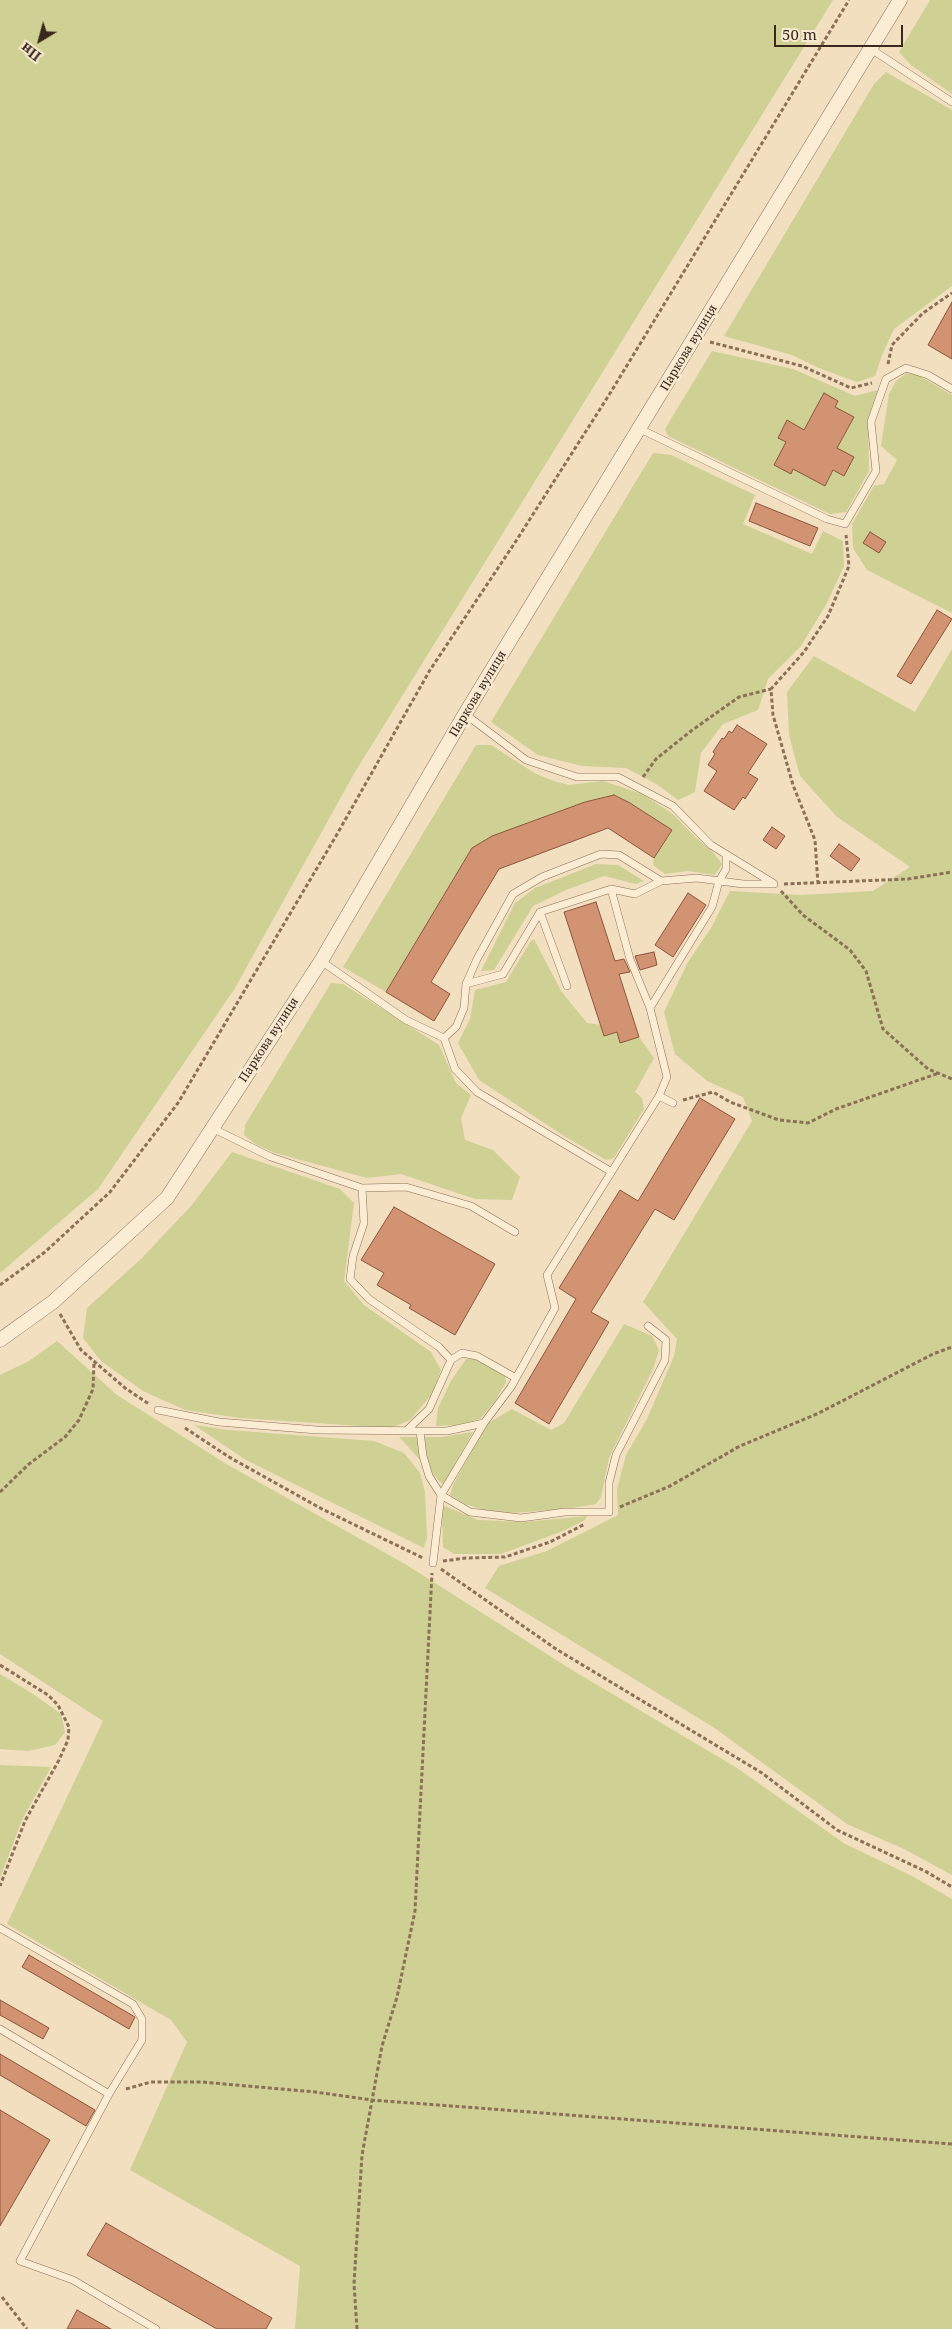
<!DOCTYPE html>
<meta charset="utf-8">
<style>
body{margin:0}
#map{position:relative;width:952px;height:2329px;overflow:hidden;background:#f1dfc0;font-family:"Noto Serif",serif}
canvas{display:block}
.north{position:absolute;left:15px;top:15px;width:50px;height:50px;-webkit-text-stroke:4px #f8e9d1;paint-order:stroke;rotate:217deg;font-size:14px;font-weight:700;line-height:20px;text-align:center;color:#3a281c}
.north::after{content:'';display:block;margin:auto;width:18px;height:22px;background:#3a281c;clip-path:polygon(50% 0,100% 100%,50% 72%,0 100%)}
.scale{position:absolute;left:774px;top:25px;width:129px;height:22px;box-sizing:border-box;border:2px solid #3a281c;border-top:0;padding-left:6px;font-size:15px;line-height:18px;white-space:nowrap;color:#3a281c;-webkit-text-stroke:4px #f8e9d1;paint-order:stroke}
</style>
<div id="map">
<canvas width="952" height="2329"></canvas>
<div class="north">Пн</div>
<div class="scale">50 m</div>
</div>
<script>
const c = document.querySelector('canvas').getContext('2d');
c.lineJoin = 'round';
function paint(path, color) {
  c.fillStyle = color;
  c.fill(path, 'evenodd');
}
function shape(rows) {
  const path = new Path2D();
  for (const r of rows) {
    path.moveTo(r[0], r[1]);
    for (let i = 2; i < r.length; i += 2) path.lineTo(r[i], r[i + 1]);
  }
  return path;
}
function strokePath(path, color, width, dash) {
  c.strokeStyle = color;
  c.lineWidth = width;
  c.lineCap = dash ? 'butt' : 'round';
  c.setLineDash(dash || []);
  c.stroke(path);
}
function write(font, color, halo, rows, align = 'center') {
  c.font = font + ' "Noto Serif",serif';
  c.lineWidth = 5;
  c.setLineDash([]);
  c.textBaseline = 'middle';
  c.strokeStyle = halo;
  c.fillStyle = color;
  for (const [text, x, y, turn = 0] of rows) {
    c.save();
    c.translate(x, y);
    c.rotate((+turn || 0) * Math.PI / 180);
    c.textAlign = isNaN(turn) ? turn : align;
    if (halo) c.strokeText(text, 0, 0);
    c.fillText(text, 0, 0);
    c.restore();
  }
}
paint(shape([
 [0,0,833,0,355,772,235,988,98,1189,0,1273],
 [930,0,952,0,952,94,911,65,899,52],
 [886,72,952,110,952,286,894,329,882,355,875,376,857,382,821,369,792,355,724,336,874,84],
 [712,351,793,369,855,396,878,390,868,419,869,471,846,512,830,514,668,436,665,429],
 [907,373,918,375,952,395,952,613,867,570,853,548,852,524,874,486,884,484,897,460,881,446,889,394,896,381],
 [653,453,671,455,755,495,743,524,812,554,823,531,843,541,844,566,827,603,801,646,768,679,758,710,723,724,701,753,695,792,678,800,658,785,626,768,582,766,538,755,491,722],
 [952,649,952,1875,904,1849,847,1824,713,1727,485,1588,499,1566,547,1551,618,1515,617,1489,626,1455,647,1419,674,1356,677,1339,643,1302,752,1121,743,1097,707,1081,675,1054,664,1012,688,962,711,928,730,891,801,895,873,891,910,867,836,816,800,776,789,735,787,692,814,656,915,712],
 [476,745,491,745,536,774,554,781,569,785,603,781,642,794,673,814,695,837,712,851,722,864,715,875,688,871,665,874,653,865,654,858,672,830,630,803,614,795,585,802,492,836,472,848,386,992,343,967],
 [596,864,618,865,644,881,636,884,604,876,566,890,533,906,494,970,481,971,515,903,535,888],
 [534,939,561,991,587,1023,601,1025,604,1036,617,1032,621,1042,639,1037,654,1058,635,1092,642,1098,644,1109,614,1158,606,1160,564,1136,479,1080,458,1043,470,1019,475,990,506,982,530,942],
 [331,983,343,984,439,1045,456,1083,471,1095,461,1118,465,1140,493,1150,520,1177,512,1200,475,1199,401,1174,367,1178,275,1153,255,1144,244,1135,245,1125],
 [232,1152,340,1189,354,1203,344,1281,364,1305,431,1352,441,1370,432,1394,410,1420,391,1428,240,1418,185,1410,143,1391,101,1361,83,1338,87,1308,141,1259,191,1206],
 [624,1324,652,1336,659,1350,653,1369,609,1458,601,1497,596,1504,567,1509,510,1513,484,1510,465,1504,450,1495,453,1485,487,1424,512,1409,551,1430,564,1423],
 [57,1341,117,1395,228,1465,405,1564,572,1670,737,1768,845,1844,912,1876,952,1899,952,2329,295,2329,300,2266,130,2170,187,2042,171,2020,7,1924,103,1721,0,1654,0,1375,29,1361],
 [466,1359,474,1359,505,1375,506,1382,495,1401,480,1419,456,1425,436,1426,438,1408,451,1381],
 [194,1425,228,1430,374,1441,404,1453,420,1473,425,1492,427,1537,424,1548,246,1460],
 [473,1432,443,1485,399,1437,442,1437],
 [445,1506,478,1520,524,1522,587,1516,585,1520,563,1531,501,1554,454,1554,443,1547,442,1510],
 [0,1674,33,1694,61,1714,65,1732,55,1745,28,1751,0,1749],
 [0,1765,51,1767,22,1820,0,1878]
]), '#ced094');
const building = shape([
 [952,302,952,359,928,345,952,302],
 [824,393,838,401,835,407,854,417,837,448,854,457,844,476,833,470,825,486,793,469,791,474,774,465,786,442,778,438,787,420,804,430,824,393],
 [756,503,818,528,810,546,749,521,756,503],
 [870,532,886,542,879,553,863,543,870,532],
 [937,610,952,619,911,684,897,676,937,610],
 [737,725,767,744,748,773,758,779,745,799,743,797,734,810,704,791,717,771,708,765,715,754,713,752,722,738,724,739,729,731,732,733,737,725],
 [614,795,630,803,672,830,654,858,608,828,499,869,431,982,450,994,434,1021,386,992,472,848,492,836,585,802,614,795],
 [772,827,785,836,776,849,763,840,772,827],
 [839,844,860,859,851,871,830,856,839,844],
 [688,893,706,905,673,957,655,945,688,893],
 [596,902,615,961,624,959,630,972,619,974,639,1037,620,1043,617,1032,604,1036,564,912,596,902],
 [654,952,657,965,640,970,635,956,654,952],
 [700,1098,735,1119,674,1220,655,1209,591,1312,609,1322,549,1424,515,1403,576,1299,559,1288,620,1190,638,1201,700,1098],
 [394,1207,495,1264,455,1335,409,1308,411,1305,377,1285,384,1273,361,1260,394,1207],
 [29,1955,135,2017,129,2029,22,1967,29,1955],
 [0,2000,49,2028,43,2039,0,2015,0,2000],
 [0,2054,95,2110,86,2126,0,2075,0,2054],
 [0,2110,50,2140,0,2226,0,2110],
 [106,2223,272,2318,266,2329,217,2329,87,2255,106,2223],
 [77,2310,111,2329,67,2329,77,2310]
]);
paint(building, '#d29373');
strokePath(building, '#8d553b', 1);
const lane = shape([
 [871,49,952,102],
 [640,429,827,519,845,524,876,471,871,422,886,379,906,368,928,375,952,389],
 [465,714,526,760,577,777,618,777,673,806,711,845,773,883],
 [611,889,630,959,650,1008,667,1077,659,1096],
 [540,912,567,986],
 [321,961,406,1020,444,1038,456,1027,464,1008,466,984,477,959,513,894,542,877,601,854,619,855,661,881,697,878,743,884,774,884],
 [466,984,503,974,540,912,611,889,635,894,661,881],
 [650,1008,712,907,719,881,726,869,726,854],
 [444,1038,455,1069,477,1092,610,1171],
 [212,1128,271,1157,362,1188,406,1187,471,1206,515,1232],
 [362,1188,364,1223,353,1256,350,1279,369,1299,439,1347,451,1360,429,1409,406,1431],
 [451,1360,462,1353,477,1356,516,1378],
 [158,1410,219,1422,317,1430,447,1431,484,1423,511,1387,555,1308,547,1275,659,1096,673,1103],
 [420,1431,423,1456,429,1476,441,1495,470,1512,521,1518,565,1512,609,1512,609,1483,616,1455,665,1360,666,1340,648,1326],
 [433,1563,441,1495,484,1423],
 [0,1928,133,2004,142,2019,142,2040,109,2094,20,2261,73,2280,156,2329],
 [0,2029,109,2094]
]);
const street = shape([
 [0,1340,53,1302,167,1198,321,961,465,714,900,0]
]);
strokePath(lane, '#8c6f57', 8);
strokePath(street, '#8c6f57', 15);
strokePath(shape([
 [710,342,802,366,851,388,872,383],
 [888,364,892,345,923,313,952,293],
 [643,777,656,759,691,731,739,697,771,689],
 [784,884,908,879,952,872],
 [818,884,815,840,793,785,773,715,771,689,804,652,828,616,849,566,846,535],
 [781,891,803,915,850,950,866,971,883,1029,928,1069,952,1079],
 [683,1100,713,1092,730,1102,779,1120,808,1123,836,1109,939,1073],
 [0,1285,45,1252,110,1192,178,1103,336,836,430,670,516,541,609,395,849,0],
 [60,1314,81,1350,125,1388,149,1404],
 [185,1428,229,1457,322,1509,423,1558],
 [0,1492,29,1464,65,1437,79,1420,93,1389,94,1362],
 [620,1507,670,1486,740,1446,819,1413,933,1354,952,1347],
 [443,1561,466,1558,505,1557,550,1542,585,1524],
 [441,1569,556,1649,762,1773,837,1830,925,1871,952,1887],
 [0,1665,48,1695,58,1705,69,1727,68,1740,59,1760,25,1821,0,1886],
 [126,2089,151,2082,202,2082,315,2092,372,2100,952,2144],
 [2,2297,27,2329],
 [357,2329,354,2284,362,2155,382,2046,397,1997,415,1911,432,1573]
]), '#8c6f57', 3, [4, 2.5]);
strokePath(lane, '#fbecd4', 7);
strokePath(street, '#fbecd4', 14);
write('12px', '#3a281c', '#f8e9d1', [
 ["Паркова вулиця",689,348,-59],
 ["Паркова вулиця",478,694,-59],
 ["Паркова вулиця",269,1040,-57]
]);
</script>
